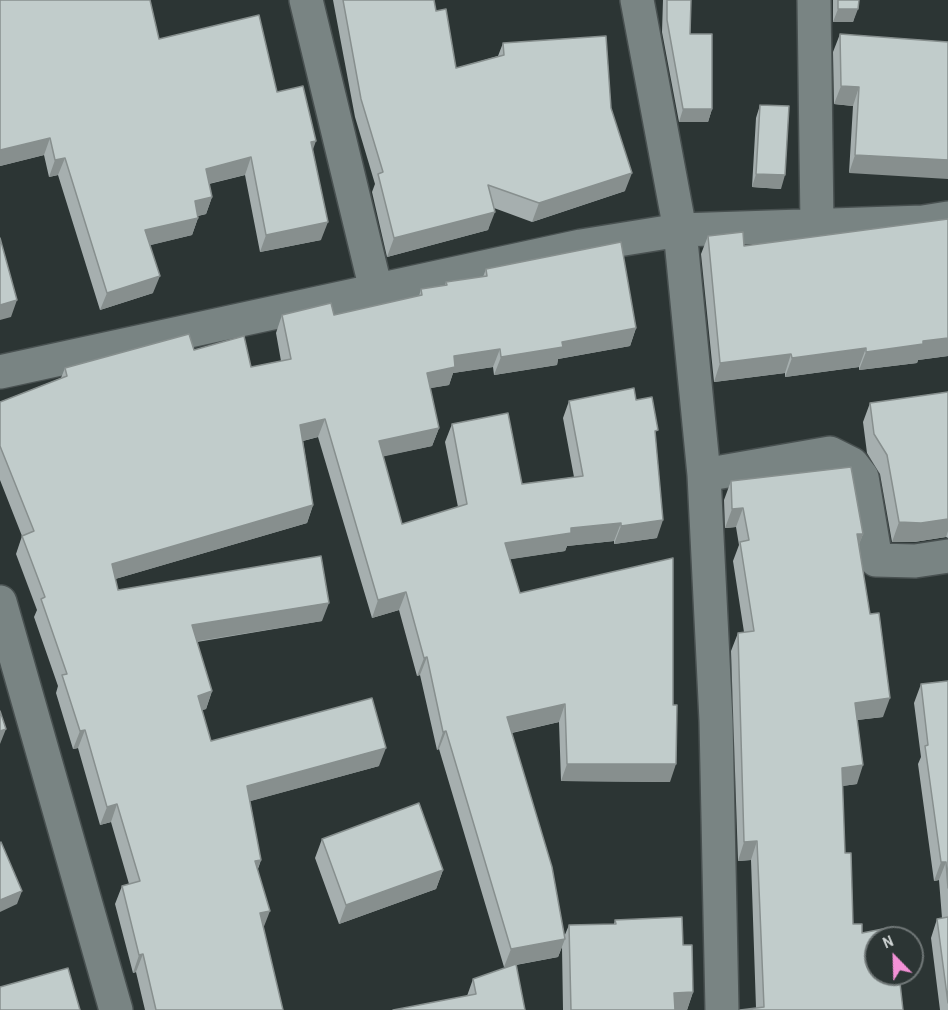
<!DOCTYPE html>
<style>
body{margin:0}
#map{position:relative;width:948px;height:1010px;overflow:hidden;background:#2c3534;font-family:"Archivo Narrow",sans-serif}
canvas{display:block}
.north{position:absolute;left:864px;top:926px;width:60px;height:60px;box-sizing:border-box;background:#2c3534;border:2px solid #6f7676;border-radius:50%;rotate:337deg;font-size:16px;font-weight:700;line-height:24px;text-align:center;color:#d3d8d8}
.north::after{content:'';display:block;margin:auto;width:21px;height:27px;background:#f391d6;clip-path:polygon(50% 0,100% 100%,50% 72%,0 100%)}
</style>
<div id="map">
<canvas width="948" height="1010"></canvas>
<div class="north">N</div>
</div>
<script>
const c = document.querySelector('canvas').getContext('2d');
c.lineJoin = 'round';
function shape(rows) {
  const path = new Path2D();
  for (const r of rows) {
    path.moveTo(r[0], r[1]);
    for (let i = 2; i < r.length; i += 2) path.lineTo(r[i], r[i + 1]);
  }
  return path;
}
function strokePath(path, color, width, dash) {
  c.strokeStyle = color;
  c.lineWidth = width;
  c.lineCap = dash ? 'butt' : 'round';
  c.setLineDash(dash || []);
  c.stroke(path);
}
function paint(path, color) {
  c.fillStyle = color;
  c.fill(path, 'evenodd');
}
const minor = shape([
 [306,0,376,290],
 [637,0,680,230,704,475,716,721,722,1010],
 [814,0,817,224],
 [0,372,581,246,680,230,923,222,948,218],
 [704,475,830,453,852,464,862,477,876,560,915,561,948,556],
 [0,602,116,1010]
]);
strokePath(minor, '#495151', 36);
strokePath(minor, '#798483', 33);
paint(shape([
 [0,0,159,39,277,92,313,151,321,240,260,252,245,175,209,184,212,197,206,214,198,216,198,218,192,235,150,245,153,293,100,310,58,175,49,177,44,155,0,166],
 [333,0,434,0,436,11,456,68,498,56,503,43,611,108,625,191,532,222,494,208,488,230,387,257,372,192,375,184,355,117],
 [663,0,691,0,690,34,712,109,708,122,679,122,662,32],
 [833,0,859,0,853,22,833,22],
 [840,34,948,42,849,173,853,106,834,104,833,52],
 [760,105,781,189,752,187,756,118],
 [948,219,948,356,918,360,917,363,859,370,859,367,785,377,785,373,714,382,701,254,708,236,744,246],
 [486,269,636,328,630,346,558,359,557,365,494,375,493,367,453,373,449,385,430,388,439,428,432,446,383,456,402,524,458,507,445,442,452,424,522,484,574,477,563,418,569,401,636,400,655,437,657,538,614,544,614,541,567,546,565,551,510,559,520,593,670,782,561,781,559,722,512,733,564,937,569,925,614,924,615,920,683,945,693,992,687,1010,563,1010,562,947,558,957,516,965,525,1010,467,996,473,979,512,966,504,967,439,749,437,750,420,675,417,676,399,610,372,618,318,437,303,441,313,505,307,523,115,579,118,590,322,621,197,642,212,691,206,709,202,710,211,741,379,766,250,801,261,860,258,869,263,928,283,1010,145,1010,136,972,133,973,115,904,122,886,129,884,111,822,100,825,78,748,73,749,56,693,58,686,34,617,37,610,16,554,22,536,0,480,0,402,61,378,65,368,194,350,251,367,281,361,276,333,282,315,334,315,419,296,421,289,445,285,446,282,483,277],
 [948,392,948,538,946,537,914,542,892,542,880,474,867,453,863,422,870,403],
 [731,481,863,534,859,544,883,717,857,720,857,784,842,786,845,853,853,924,862,933,903,1010,756,1008,751,860,738,861,731,651,738,633,744,632,733,561,739,545,736,527,725,528,724,500],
 [948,681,948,1010,940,1010,931,938,937,919,942,918,939,880,934,881,918,764,921,757,914,703,921,684],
 [322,839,443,870,436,889,339,924,315,858]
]), '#a6afaf');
paint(shape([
 [838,9,858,9,853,22,833,22],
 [841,86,859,87,853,106,834,104],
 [683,109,712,109,708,122,679,122],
 [50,138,44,155,0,166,0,150],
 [316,141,310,158,311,142],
 [855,155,948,160,948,179,849,173],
 [251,157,245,175,199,186,206,169],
 [65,158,58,175,49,177,55,160],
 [632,173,625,191,532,222,539,203],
 [756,174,785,175,781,189,752,187],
 [212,197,206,214,188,218,195,201],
 [495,212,488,230,387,257,394,238],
 [198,218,192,235,139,248,145,230],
 [328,222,321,240,260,252,266,235],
 [160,276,153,293,100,310,107,293],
 [17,300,11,317,0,320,0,305],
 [636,328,630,346,558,359,557,365,494,375,501,357,562,342],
 [948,338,948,356,918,360,917,363,859,370,866,352,923,341],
 [866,348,859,367,785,377,792,358],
 [500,349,493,367,453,373,449,385,420,390,427,373,454,356],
 [791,354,785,373,714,382,720,363],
 [325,419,318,437,294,443,300,425],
 [439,428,432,446,372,459,379,441],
 [313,505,307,523,105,582,112,564],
 [743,508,736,527,725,528,732,509],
 [948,519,948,531,946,537,914,542,892,542,899,522],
 [663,520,657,538,614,544,621,526],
 [621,523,614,541,567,546,565,551,499,561,505,543,571,528],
 [857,534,863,534,856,553],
 [406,592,399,610,372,618,378,600],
 [329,603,322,621,186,643,192,625],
 [427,657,420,675,417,676,424,658],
 [212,691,206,709,192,713,198,696],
 [890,698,883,717,848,721,855,703],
 [565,704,559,722,501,735,507,717],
 [6,729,0,744,0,731],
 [85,730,78,748,73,749,80,731],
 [446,731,439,749,437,750,443,732],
 [386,748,379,766,240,804,247,786],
 [567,764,676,764,670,782,561,781],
 [863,765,857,784,835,787,842,768],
 [117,804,111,822,100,825,107,807],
 [757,841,751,860,738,861,744,842],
 [261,860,254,878,255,861],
 [941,862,946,862,939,880,934,881],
 [443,870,436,889,339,924,346,905],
 [22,891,17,904,0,912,0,900],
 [270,911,263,929,260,913],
 [565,939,558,957,504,967,511,949],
 [143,954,136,972,133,973,139,955],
 [693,992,687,1010,668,1010,674,993]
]), '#878f8e');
const building = shape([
 [0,0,150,0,159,39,259,15,277,92,303,86,316,141,311,142,328,222,266,235,251,157,206,169,212,197,195,201,198,218,145,230,160,276,107,293,65,158,55,160,50,138,0,150,0,0],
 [343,0,434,0,436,11,446,9,456,68,504,55,503,43,606,36,611,108,632,173,539,203,488,185,495,212,394,238,378,174,383,172,361,99,343,0],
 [667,0,691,0,690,34,712,34,712,109,683,109,667,20,667,0],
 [838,0,859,0,858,9,838,9,838,0],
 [840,34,948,42,948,160,855,155,859,87,841,86,840,34],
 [760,105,789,106,785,175,756,174,760,105],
 [948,219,948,338,923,341,923,344,866,352,866,348,792,358,791,354,720,363,708,236,743,232,744,246,948,219],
 [0,238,17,300,0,305,0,238],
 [621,242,636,328,562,342,563,347,501,357,500,349,454,356,455,367,427,373,439,428,379,441,402,524,467,504,452,424,508,413,522,484,583,476,569,401,634,388,636,400,652,397,658,430,655,431,663,520,621,526,621,523,571,528,571,533,505,543,520,593,673,558,673,705,677,705,676,764,567,764,565,704,507,717,552,867,565,939,511,949,446,731,443,732,427,657,424,658,406,592,378,600,325,419,300,425,313,505,112,564,118,590,321,556,329,603,192,625,212,691,198,696,211,741,372,698,386,748,247,786,261,860,255,861,270,911,260,913,283,1010,156,1010,143,954,139,955,122,886,140,881,117,804,107,807,85,730,80,731,62,675,67,674,41,599,45,597,22,536,34,531,0,446,0,402,67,376,65,368,189,334,194,350,244,336,251,367,291,359,282,315,331,303,334,315,422,295,421,289,447,285,446,282,487,276,486,269,621,242],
 [948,392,948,519,921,523,899,522,887,455,874,434,870,403,948,392],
 [851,467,863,534,857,534,870,614,879,613,890,698,855,703,863,765,842,768,845,853,851,853,853,924,862,924,862,933,893,927,894,938,876,938,876,974,899,974,903,1010,740,1010,764,1007,757,841,744,842,738,633,754,631,740,542,749,540,743,508,732,509,731,481,851,467],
 [948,681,948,888,946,862,941,862,925,746,928,745,921,684,948,681],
 [0,711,6,729,0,731,0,711],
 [419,803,443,870,346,905,322,839,419,803],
 [1,842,22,891,0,900,0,843,1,842],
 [682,917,683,945,692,945,693,992,674,993,675,1010,571,1010,569,925,616,924,615,920,682,917],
 [948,917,948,1003,937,919,948,917],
 [516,964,525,1010,393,1010,476,994,473,979,516,964],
 [68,968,80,1010,0,1010,0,987,68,968]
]);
paint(building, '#c1cccb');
strokePath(building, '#878f8e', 1.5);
</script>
